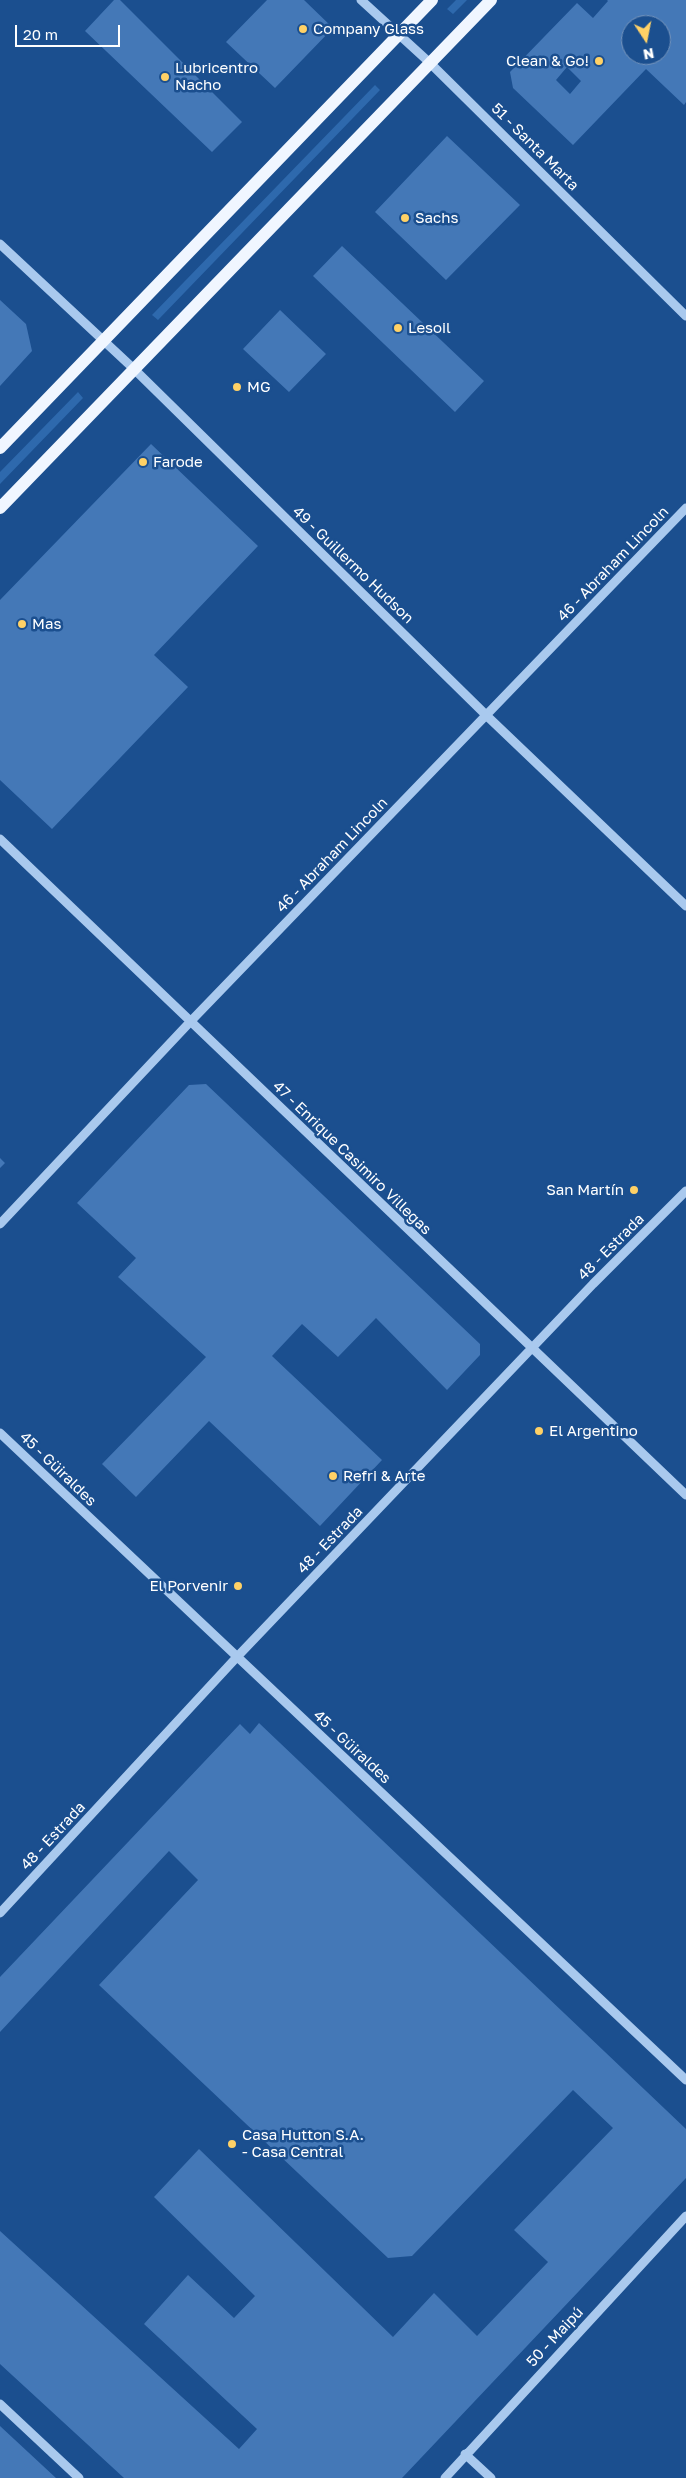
<!DOCTYPE html>
<meta charset="utf-8">
<style>
body{margin:0}
#map{position:relative;width:686px;height:2478px;overflow:hidden;background:#1b4f8f;font-family:"Golos Text",sans-serif}
canvas{display:block}
.north{position:absolute;left:621px;top:15px;width:50px;height:50px;box-sizing:border-box;background:#1b4f8f;border:1px solid #7695bc;border-radius:50%;rotate:169deg;font-size:14px;font-weight:700;line-height:20px;text-align:center;color:#fff}
.north::after{content:'';display:block;margin:auto;width:18px;height:22px;background:#ffd166;clip-path:polygon(50% 0,100% 100%,50% 72%,0 100%)}
.scale{position:absolute;left:15px;top:25px;width:105px;height:22px;box-sizing:border-box;border:2px solid #fff;border-top:0;padding-left:6px;font-size:15px;line-height:18px;white-space:nowrap;color:#fff;-webkit-text-stroke:4px #1b4f8f;paint-order:stroke}
</style>
<div id="map">
<canvas width="686" height="2478"></canvas>
<div class="north">N</div>
<div class="scale">20 m</div>
</div>
<script>
const c = document.querySelector('canvas').getContext('2d');
c.lineJoin = 'round';
function fillPath(path, color) {
  c.fillStyle = color;
  c.fill(path, 'evenodd');
}
function toPath(rows) {
  const path = new Path2D();
  for (const r of rows) {
    path.moveTo(r[0], r[1]);
    for (let i = 2; i < r.length; i += 2) path.lineTo(r[i], r[i + 1]);
  }
  return path;
}
function trace(path, color, width, dash) {
  c.strokeStyle = color;
  c.lineWidth = width;
  c.lineCap = dash ? 'butt' : 'round';
  c.setLineDash(dash || []);
  c.stroke(path);
}
function drawText(font, color, halo, rows, align = 'center') {
  c.font = font + ' "Golos Text",sans-serif';
  c.lineWidth = 5;
  c.setLineDash([]);
  c.textBaseline = 'middle';
  c.strokeStyle = halo;
  c.fillStyle = color;
  for (const [text, x, y, turn = 0] of rows) {
    c.save();
    c.translate(x, y);
    c.rotate((+turn || 0) * Math.PI / 180);
    c.textAlign = isNaN(turn) ? turn : align;
    if (halo) c.strokeText(text, 0, 0);
    c.fillText(text, 0, 0);
    c.restore();
  }
}
const green = toPath([
 [456,0,467,0,453,14,447,9],
 [375,85,380,90,158,320,152,315],
 [78,392,83,398,0,484,0,472]
]);
const building = toPath([
 [114,0,120,0,242,122,212,152,85,31],
 [267,0,304,0,333,28,275,88,226,42],
 [607,0,686,0,686,102,684,105,646,69,573,145,513,88,510,72,577,3,593,18,608,1],
 [631,25,661,25,661,55,631,55],
 [567,67,581,81,570,94,556,80],
 [447,136,520,205,446,280,375,212],
 [342,246,484,381,455,412,313,276],
 [0,300,26,324,32,351,0,386],
 [280,310,326,354,289,392,243,349],
 [151,444,258,546,154,655,188,687,52,829,0,780,0,600],
 [206,1084,480,1344,480,1355,447,1390,376,1318,338,1357,302,1324,272,1356,382,1460,320,1526,209,1421,136,1497,102,1464,206,1357,118,1277,136,1258,77,1203,189,1085],
 [0,1158,5,1163,0,1168],
 [259,1723,686,2129,686,2178,402,2478,124,2478,0,2364,0,2231,239,2449,257,2429,144,2324,188,2275,234,2318,255,2296,154,2197,199,2149,393,2337,434,2293,477,2336,548,2262,514,2230,613,2128,573,2090,412,2256,388,2258,99,1985,198,1880,169,1851,0,2032,0,1977,240,1724,250,1734],
 [0,2426,56,2478,0,2478]
]);
const minor = toPath([
 [361,0,430,63,686,316],
 [0,244,134,369,487,716,686,906],
 [0,839,686,1495],
 [0,1224,190,1022,686,508],
 [0,1433,686,2080],
 [0,1913,236,1658,593,1284,686,1191],
 [0,2404,79,2478],
 [465,2454,491,2478],
 [445,2478,686,2216]
]);
const major = toPath([
 [0,448,432,0],
 [0,508,491,0]
]);
const markers = [
 [303,29,5,"#ffd166"],
 [599,61,5,"#ffd166"],
 [165,77,5,"#ffd166"],
 [405,218,5,"#ffd166"],
 [398,328,5,"#ffd166"],
 [237,387,5,"#ffd166"],
 [143,462,5,"#ffd166"],
 [22,624,5,"#ffd166"],
 [634,1190,5,"#ffd166"],
 [539,1431,5,"#ffd166"],
 [333,1476,5,"#ffd166"],
 [238,1586,5,"#ffd166"],
 [232,2144,5,"#ffd166"]
];
const poiNames = [
 ["Company Glass",313,29],
 ["Clean & Go!",589,61,"right"],
 ["Lubricentro",175,68],
 ["Nacho",175,85],
 ["Sachs",415,218],
 ["Lesoil",408,328],
 ["MG",247,387],
 ["Farode",153,462],
 ["Mas",32,624],
 ["San Martín",624,1190,"right"],
 ["El Argentino",549,1431],
 ["Refri & Arte",343,1476],
 ["El Porvenir",228,1586,"right"],
 ["Casa Hutton S.A.",242,2135],
 ["- Casa Central",242,2152]
];
const streetNames = [
 ["51 - Santa Marta",535,147,45],
 ["46 - Abraham Lincoln",613,564,-46],
 ["49 - Guillermo Hudson",353,565,44],
 ["46 - Abraham Lincoln",332,855,-46],
 ["47 - Enrique Casimiro Villegas",352,1158,44],
 ["48 - Estrada",611,1247,-45],
 ["45 - Güiraldes",58,1469,44],
 ["48 - Estrada",330,1540,-46],
 ["45 - Güiraldes",352,1747,43],
 ["48 - Estrada",53,1836,-47],
 ["50 - Maipú",555,2337,-47]
];
fillPath(green, '#2e69ad');
fillPath(building, '#4478b7');
trace(minor, '#a9c9ee', 9);
trace(major, '#f0f6ff', 12);
for (const [x, y, r, color] of markers) {
  const dot = new Path2D();
  dot.arc(x, y, r, 0, 2 * Math.PI);
  c.fillStyle = color;
  c.fill(dot);
  trace(dot, '#1b4f8f', 2);
}
drawText('15px', '#fff', '#1b4f8f', poiNames, 'left');
drawText('15px', '#fff', '#1b4f8f', streetNames);
</script>
